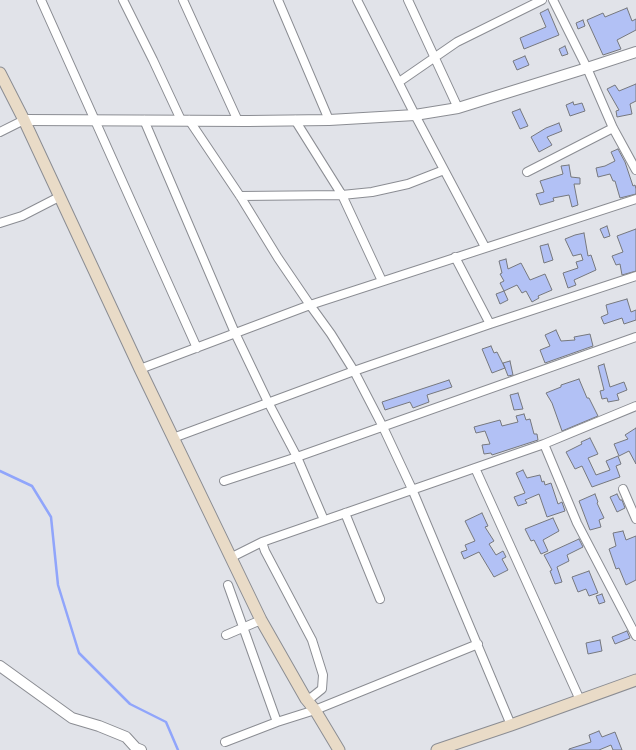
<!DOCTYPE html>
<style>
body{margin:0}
canvas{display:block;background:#e1e3e9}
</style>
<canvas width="636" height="750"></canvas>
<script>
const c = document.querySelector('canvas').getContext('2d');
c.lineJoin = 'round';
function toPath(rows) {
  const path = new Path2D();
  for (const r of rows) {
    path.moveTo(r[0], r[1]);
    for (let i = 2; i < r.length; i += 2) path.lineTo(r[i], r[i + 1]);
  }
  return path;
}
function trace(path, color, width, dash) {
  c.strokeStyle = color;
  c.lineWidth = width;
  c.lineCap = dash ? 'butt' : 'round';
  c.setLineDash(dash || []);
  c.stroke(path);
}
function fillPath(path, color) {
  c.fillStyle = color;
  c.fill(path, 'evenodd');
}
const stream = toPath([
 [0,471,32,486,51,517,58,585,79,653,130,704,166,722,178,750]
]);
const building = toPath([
 [627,8,632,21,636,19,636,30,617,40,621,49,603,55,587,20,603,13,605,17,627,8],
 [548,9,559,35,524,49,520,38,546,27,540,13,548,9],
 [583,20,585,26,578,29,576,23,583,20],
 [565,46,568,54,562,56,559,49,565,46],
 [525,56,529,65,517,70,513,61,525,56],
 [636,84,636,101,630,104,632,114,617,117,616,111,619,110,607,89,615,85,619,91,636,84],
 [573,102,574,105,582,103,585,111,570,116,566,105,573,102],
 [520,109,528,126,520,129,512,112,520,109],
 [559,123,562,131,547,137,552,145,539,152,531,137,546,128,559,123],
 [618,149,625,162,633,186,635,185,636,189,636,194,620,198,615,181,613,181,610,174,598,177,596,168,605,166,615,161,611,152,618,149],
 [569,165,571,177,580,178,580,184,574,184,578,205,572,207,569,195,553,198,554,201,540,205,536,194,544,192,540,181,563,174,561,166,569,165],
 [607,226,610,236,604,238,600,229,607,226],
 [636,229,636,271,622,275,620,264,616,265,612,256,623,252,617,236,636,229],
 [584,233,588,256,591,255,596,270,574,280,576,285,568,288,563,273,578,268,576,262,583,260,581,254,573,256,565,239,575,235,584,233],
 [548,244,553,260,544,263,540,246,548,244],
 [506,259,508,269,521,263,530,280,545,274,552,290,538,296,539,298,532,302,526,291,522,293,517,285,504,291,500,283,504,281,500,274,502,273,499,261,506,259],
 [504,291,508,300,500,304,496,294,504,291],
 [627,299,631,312,636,310,636,320,624,324,622,318,604,324,601,317,608,314,606,305,627,299],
 [556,330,561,341,575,340,574,337,590,334,593,346,545,363,540,350,550,346,545,335,556,330],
 [491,346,494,353,497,352,505,368,492,373,482,349,491,346],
 [510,361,513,375,508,376,503,363,510,361],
 [604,364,610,387,624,382,627,390,617,394,619,400,608,402,607,398,602,399,600,391,604,390,598,366,604,364],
 [579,379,587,398,589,398,598,416,562,431,552,403,546,393,561,387,561,385,579,379],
 [449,380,452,387,427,395,429,402,413,408,410,402,385,410,382,402,449,380],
 [518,393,523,409,514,410,510,395,518,393],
 [524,414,526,420,530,419,534,434,537,434,538,440,492,455,491,453,484,454,482,445,490,444,485,431,476,433,474,427,500,420,502,426,518,422,516,416,524,414],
 [636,428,636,464,629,451,619,456,614,444,628,439,625,435,636,428],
 [590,438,598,454,588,458,596,475,610,470,606,461,618,456,621,464,616,466,620,477,592,487,582,466,575,469,566,452,582,444,581,442,590,438],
 [523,470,527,478,540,475,542,482,544,481,545,485,551,483,558,504,562,502,565,511,547,517,539,494,525,500,527,503,518,506,514,497,525,493,516,473,523,470],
 [595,494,598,502,597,503,604,518,599,520,601,527,590,530,579,501,595,494],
 [617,494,620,500,622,500,625,508,617,512,610,497,617,494],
 [482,513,488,526,485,527,494,541,489,544,496,555,503,551,506,557,502,559,508,570,494,577,479,552,464,559,461,552,467,550,465,545,475,541,465,521,482,513],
 [553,518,559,531,543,540,548,551,541,554,534,540,531,541,525,529,553,518],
 [623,531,626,540,636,536,636,580,626,585,619,568,616,569,609,549,616,546,613,533,623,531],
 [579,539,583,547,567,555,569,561,557,567,562,582,555,584,550,571,552,570,544,555,579,539],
 [589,571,598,593,589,596,586,589,578,592,572,577,589,571],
 [602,594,605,602,599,604,596,596,602,594],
 [627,631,630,638,615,644,612,637,627,631],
 [600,640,602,651,588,654,586,643,600,640],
 [599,731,602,737,615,732,622,750,613,750,611,745,599,750,569,750,569,749,591,742,589,735,599,731]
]);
const minor = toPath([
 [41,0,197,348],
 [123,0,153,60,181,120],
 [183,0,238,121],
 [278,0,329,120],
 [357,0,415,115,485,247],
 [408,0,458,108],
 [553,0,587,68,613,128,636,170],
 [399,82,457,42,542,0],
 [144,120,235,333,268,402,297,457,324,520],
 [189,120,240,196,278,258,310,305,331,334,354,371,383,427,412,489,511,725],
 [295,120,342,195,382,281],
 [0,132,24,120],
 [527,172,613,128],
 [240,196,342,195,372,192,408,184,444,170],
 [0,223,22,216,59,197],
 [455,257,490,324],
 [140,369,310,305,636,199],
 [173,438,354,371,490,324,636,276],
 [544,444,577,523,636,636],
 [475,468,580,700],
 [224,481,297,457,636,337],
 [623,489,636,519],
 [345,513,380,599],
 [232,557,262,542],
 [228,585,277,722],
 [226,635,261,620],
 [306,699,312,697,322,689,323,675,312,640,265,551,262,542,544,444,636,406],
 [225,742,277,722,315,710,478,644]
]);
const tertiary = toPath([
 [24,120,248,121,329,120,415,115,458,108,587,68,636,52],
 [0,666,72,718,99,726,126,737,136,748,141,750]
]);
const secondary = toPath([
 [0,73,24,120,140,369,261,620,306,699,315,710,339,750],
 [437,750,511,725,636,680]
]);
trace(stream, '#90a5fb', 2.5);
fillPath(building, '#b2c1f5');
trace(building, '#76787d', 1);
trace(minor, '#8b8d93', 10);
trace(tertiary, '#8b8d93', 12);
trace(secondary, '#8b8d93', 13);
trace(minor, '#fff', 8);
trace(tertiary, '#fff', 10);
trace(secondary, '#e9dbc7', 11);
</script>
